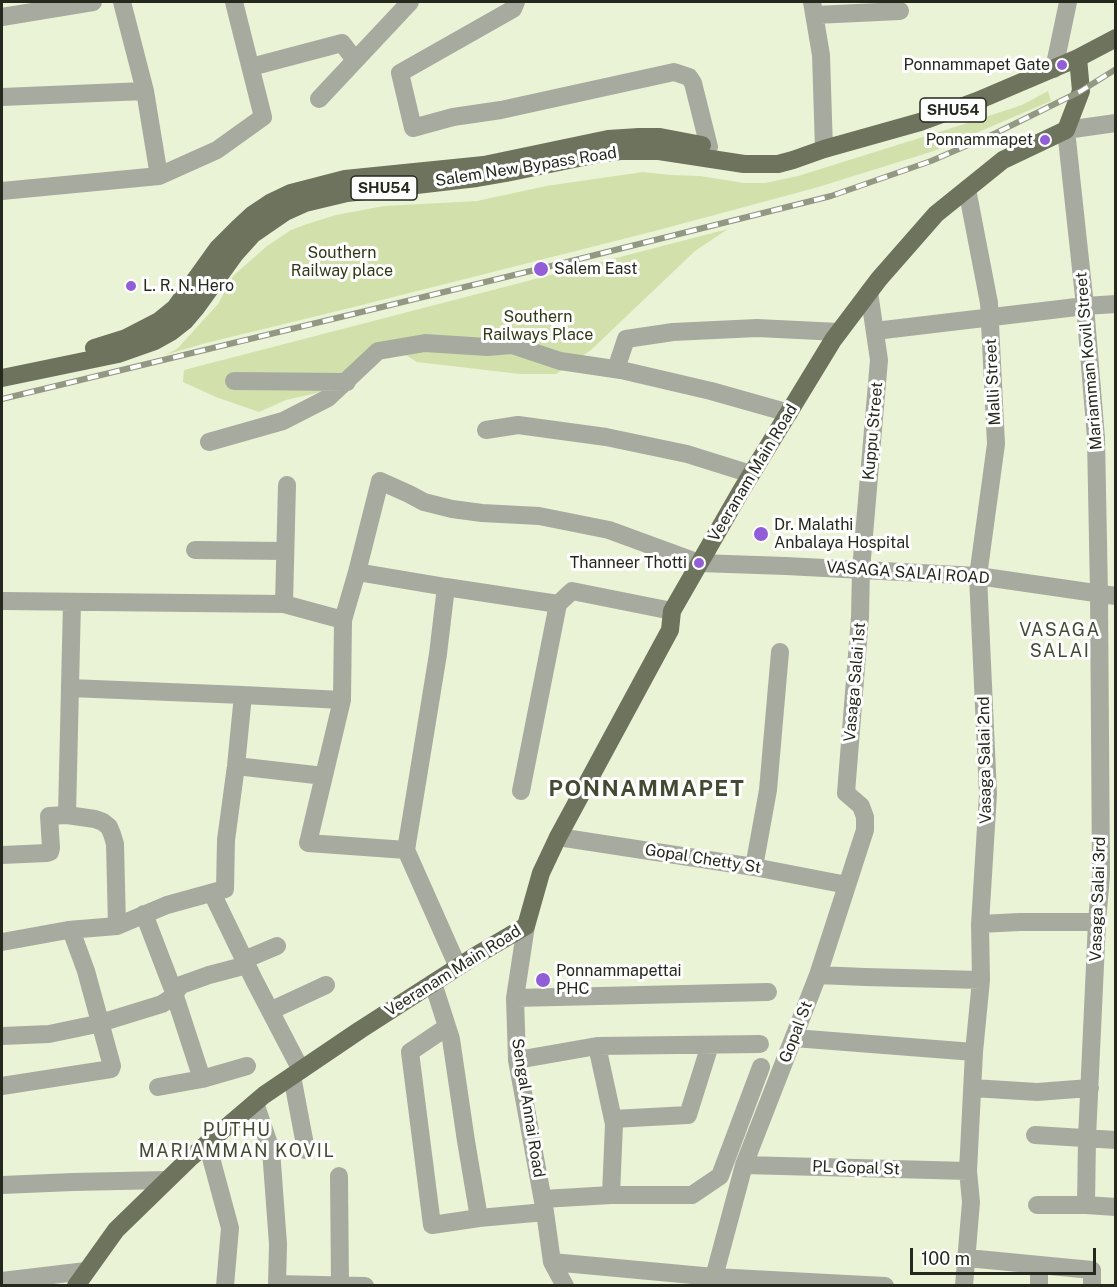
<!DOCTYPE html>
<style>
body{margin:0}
#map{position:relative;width:1117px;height:1287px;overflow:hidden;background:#ebf3d6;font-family:"Public Sans",sans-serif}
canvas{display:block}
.frame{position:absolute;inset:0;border:3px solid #25281d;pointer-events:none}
.scale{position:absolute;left:910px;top:1248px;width:186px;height:27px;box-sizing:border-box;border:3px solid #25281d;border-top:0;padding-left:8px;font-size:18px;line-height:21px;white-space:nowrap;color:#25281d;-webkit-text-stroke:4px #fff;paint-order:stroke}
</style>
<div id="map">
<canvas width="1117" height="1287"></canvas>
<div class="frame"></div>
<div class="scale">100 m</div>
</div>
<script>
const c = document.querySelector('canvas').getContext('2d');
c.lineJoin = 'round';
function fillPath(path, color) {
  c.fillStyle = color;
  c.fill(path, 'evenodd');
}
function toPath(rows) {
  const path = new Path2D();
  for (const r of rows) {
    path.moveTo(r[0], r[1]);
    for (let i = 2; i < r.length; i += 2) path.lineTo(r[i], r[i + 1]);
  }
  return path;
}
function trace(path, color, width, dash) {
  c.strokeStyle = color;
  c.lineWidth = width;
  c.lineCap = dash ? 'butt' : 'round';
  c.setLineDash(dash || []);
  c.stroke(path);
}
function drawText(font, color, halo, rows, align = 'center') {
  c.font = font + ' "Public Sans",sans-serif';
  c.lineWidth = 6;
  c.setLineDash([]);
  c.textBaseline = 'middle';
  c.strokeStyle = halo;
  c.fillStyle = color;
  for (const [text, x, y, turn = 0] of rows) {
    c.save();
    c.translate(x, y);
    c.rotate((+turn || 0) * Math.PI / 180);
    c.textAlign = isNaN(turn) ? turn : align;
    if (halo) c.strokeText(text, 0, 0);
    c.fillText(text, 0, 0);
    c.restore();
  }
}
const green = toPath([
 [1048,91,1051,101,934,151,815,188,651,232,354,307,206,343,165,355,177,349,218,304,233,276,267,246,291,230,307,224,336,215,384,206,477,201,546,186,643,172,671,175,700,176,744,183,765,183,798,176,958,126,1022,105],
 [728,229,695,251,591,350,556,374,520,374,417,362,390,345,326,391,286,400,259,412,216,397,183,382,184,370]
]);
const minor = toPath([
 [516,2,513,9,400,73,413,128,453,117,501,110,674,72,689,77,693,83,709,147],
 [812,2,821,55,824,149],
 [815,15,900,11],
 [2,17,93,2],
 [251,67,342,43,355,60],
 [1054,69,1068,2],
 [2,97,145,91],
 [319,99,410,2],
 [159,176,217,150,263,117,234,2],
 [2,191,159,176,145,91,122,2],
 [875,331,1085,306,1116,304],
 [616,369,626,339,673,332,757,328,839,332],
 [234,381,347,382],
 [486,430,518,425,606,437,687,454,751,474],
 [209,442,283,421,328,398,378,351,425,343,487,347,512,345,560,361,621,370,711,391,789,413],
 [195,550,285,551],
 [357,572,380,481,409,494,424,502,452,509,482,513,539,516,609,530,699,563,786,566,978,576,1116,596],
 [2,601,284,604,343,620,357,572,446,587],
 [72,602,67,815,95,819,103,822,109,827,112,834,115,844,117,926],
 [284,604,287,485],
 [343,620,342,700,308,843,406,850,458,967],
 [243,695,342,700],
 [236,766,324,776],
 [521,791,558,604,572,591,672,611],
 [558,837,754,867,847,885],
 [406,850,438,654,446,587,558,604],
 [2,855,47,853,50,852,51,848,49,816,67,815],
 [754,867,768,790,780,652],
 [212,893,254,980,301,1070],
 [144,914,172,987,202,1079],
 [980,924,1020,922,1097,922],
 [526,926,515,998,517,1060,545,1212,552,1262,565,1286],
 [2,942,68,930,117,926,167,905,225,889,226,840,236,766,243,695,70,688],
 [244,960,277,946],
 [818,975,865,977,981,980],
 [433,983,451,1039,466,1141,479,1218],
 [515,998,768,992],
 [270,1011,326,985],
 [447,1027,410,1052,432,1225,479,1218,545,1212],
 [2,1036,49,1034,97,1024,162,1004,171,998,181,985,209,975,247,965],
 [794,1038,974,1052],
 [597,1046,614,1124,611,1195],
 [517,1060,597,1046,760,1044],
 [292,1076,306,1150],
 [2,1086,111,1069,112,1066,86,971,71,930],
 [158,1087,202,1079,247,1066],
 [973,1088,1037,1092,1090,1088],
 [255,1103,271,1150,278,1244,277,1286],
 [613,1119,688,1115,710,1045],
 [1035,1135,1116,1140],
 [207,1143,230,1228,225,1286],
 [744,1165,968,1171],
 [339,1176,340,1285],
 [2,1185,73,1182,167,1180],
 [543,1199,611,1195,692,1195,720,1176,761,1067],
 [1037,1205,1086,1205,1116,1207],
 [1086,1205,1087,1138,1097,922,1101,875,1099,593,1096,438,1085,306,1066,130,1116,123],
 [967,1258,1092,1270,1092,1286],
 [552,1262,714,1277,885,1286],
 [714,1277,744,1165,818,975,865,830,865,817,861,806,846,793,860,617,861,570,879,360,869,292],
 [2,1281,86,1271],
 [277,1284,365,1286],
 [964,1286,971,1202,968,1171,974,1052,981,980,980,924,988,794,978,576,996,444,989,303,967,189],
 [1039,1286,1039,1265]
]);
const major = toPath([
 [94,348,126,338,159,321,175,308,218,248,238,228,252,215,270,203,291,193,345,179,484,165,608,139,639,137,660,137,702,145],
 [2,378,118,354,155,341,171,332,185,321,196,308,235,254,253,234,285,212,305,203,347,193,477,178,506,173,598,154,620,151,659,151,744,164,778,164,793,160,824,149,920,122,977,101,1078,58,1116,38],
 [76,1286,116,1230,189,1159,264,1095,360,1030,475,956,526,926,541,873,558,837,670,630,672,611,741,491,833,340,879,279,936,214,1003,160,1066,130,1081,91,1078,58]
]);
const rail = toPath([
 [2,399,539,269,831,196,931,161,996,133,1081,91,1116,69]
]);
const markers = [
 [1062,65,6,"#915ed7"],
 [1045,140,6,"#915ed7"],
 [541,269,8,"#915ed7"],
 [131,286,6,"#915ed7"],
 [761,534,8,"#915ed7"],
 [699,563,6,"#915ed7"],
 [543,980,8,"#915ed7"]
];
const shields = [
 [953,110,66],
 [384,188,66]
];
const shieldNames = [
 ["SHU54",953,110],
 ["SHU54",384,188]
];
const poiNames = [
 ["Ponnammapet Gate",1050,65,"right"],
 ["Ponnammapet",1033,140,"right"],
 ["Salem East",554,269],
 ["L. R. N. Hero",143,286],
 ["Dr. Malathi",774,525],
 ["Anbalaya Hospital",774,543],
 ["Thanneer Thotti",687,563,"right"],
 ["Ponnammapettai",556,971],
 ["PHC",556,989]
];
const streetNames = [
 ["Salem New Bypass Road",526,167,-9],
 ["Mariamman Kovil Street",1089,361,-95],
 ["Malli Street",993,382,-93],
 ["Kuppu Street",873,431,-85],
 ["Veeranam Main Road",753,473,-59],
 ["VASAGA SALAI ROAD",908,573,4],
 ["Vasaga Salai 1st",855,682,-85],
 ["Vasaga Salai 2nd",985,760,-91],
 ["Gopal Chetty St",703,859,9],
 ["Vasaga Salai 3rd",1098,899,-88],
 ["Veeranam Main Road",453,971,-32],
 ["Gopal St",796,1032,-69],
 ["Sengal Annai Road",528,1108,81],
 ["PL Gopal St",856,1168,2]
];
const parkNames = [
 ["Southern",342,253],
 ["Railway place",342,271],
 ["Southern",538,317],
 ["Railways Place",538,335]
];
const neighbourhoodNames = [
 ["VASAGA",1060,630],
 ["SALAI",1060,651],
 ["PUTHU",237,1130],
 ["MARIAMMAN KOVIL",237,1151]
];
const districtNames = [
 ["PONNAMMAPET",647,789]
];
fillPath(green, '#d2e1ab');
trace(minor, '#a7ab9f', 18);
trace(major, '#6d735d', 18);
trace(rail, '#929883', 6);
trace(rail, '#fff', 4, [11]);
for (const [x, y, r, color] of markers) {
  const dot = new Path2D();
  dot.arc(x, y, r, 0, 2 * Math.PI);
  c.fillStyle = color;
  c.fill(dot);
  trace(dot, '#fff', 2);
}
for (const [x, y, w] of shields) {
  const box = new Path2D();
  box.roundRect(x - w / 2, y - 12, w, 24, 4.5);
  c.fillStyle = '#fff';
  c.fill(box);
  trace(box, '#25281d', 1.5);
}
drawText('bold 15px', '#25281d', null, shieldNames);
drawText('16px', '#25281d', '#fff', poiNames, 'left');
drawText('16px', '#25281d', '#fff', streetNames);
drawText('16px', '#303816', '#fff', parkNames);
c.letterSpacing = '1.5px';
drawText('18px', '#444a32', '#fff', neighbourhoodNames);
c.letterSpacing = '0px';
c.letterSpacing = '1.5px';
drawText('bold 22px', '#444a32', '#fff', districtNames);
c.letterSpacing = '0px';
</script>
